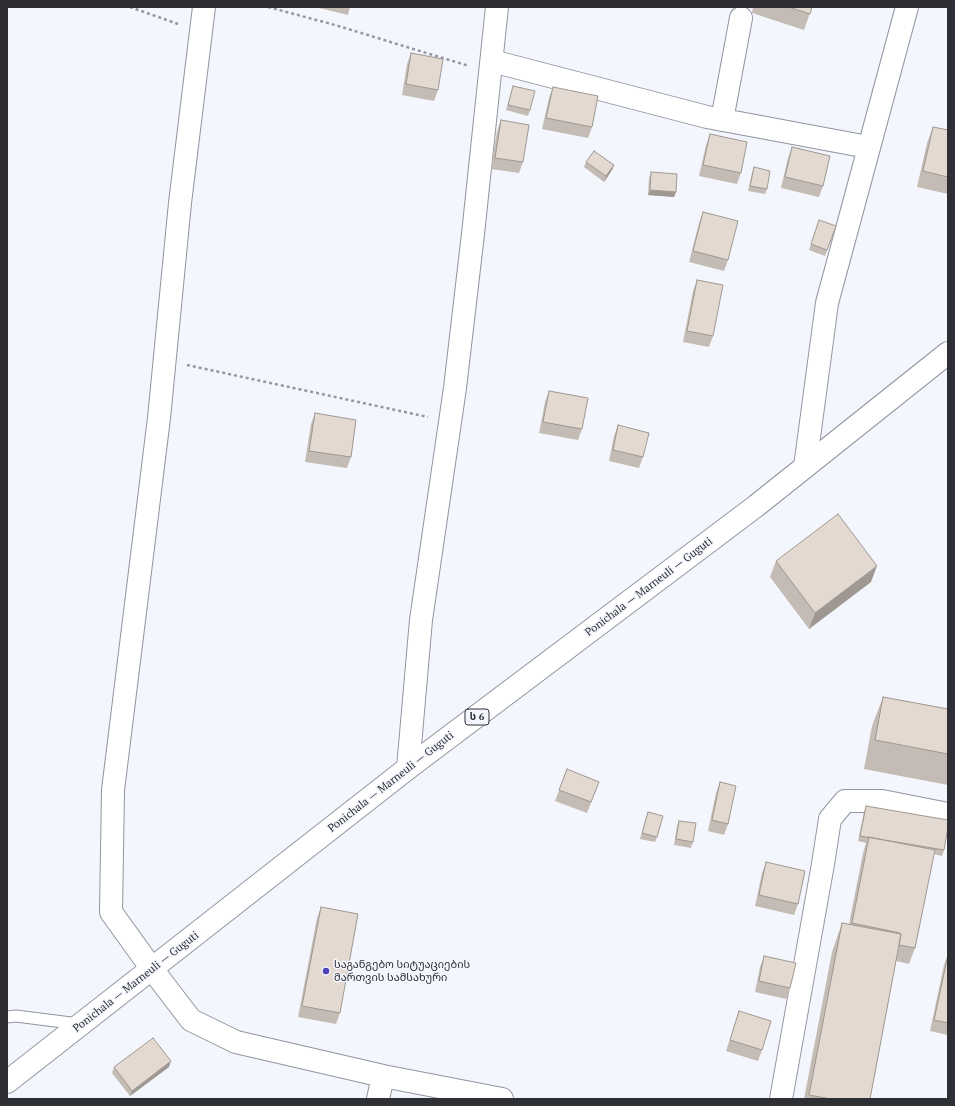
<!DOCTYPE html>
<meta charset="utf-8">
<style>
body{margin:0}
#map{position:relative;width:955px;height:1106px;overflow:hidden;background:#f3f6fd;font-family:"PT Serif",serif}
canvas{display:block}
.frame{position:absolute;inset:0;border:8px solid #2e2f34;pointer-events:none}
</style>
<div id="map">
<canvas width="955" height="1106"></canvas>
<div class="frame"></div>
</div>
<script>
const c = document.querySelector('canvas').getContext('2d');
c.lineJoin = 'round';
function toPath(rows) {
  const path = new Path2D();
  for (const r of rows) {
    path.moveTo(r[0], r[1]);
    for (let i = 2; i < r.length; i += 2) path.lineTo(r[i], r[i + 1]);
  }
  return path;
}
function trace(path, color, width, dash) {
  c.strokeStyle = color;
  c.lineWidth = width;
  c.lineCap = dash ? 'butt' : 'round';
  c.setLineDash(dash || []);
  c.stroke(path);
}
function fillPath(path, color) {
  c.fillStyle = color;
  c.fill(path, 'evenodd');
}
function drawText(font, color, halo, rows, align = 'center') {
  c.font = font + ' "PT Serif","Noto Sans Georgian",serif';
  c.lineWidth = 3;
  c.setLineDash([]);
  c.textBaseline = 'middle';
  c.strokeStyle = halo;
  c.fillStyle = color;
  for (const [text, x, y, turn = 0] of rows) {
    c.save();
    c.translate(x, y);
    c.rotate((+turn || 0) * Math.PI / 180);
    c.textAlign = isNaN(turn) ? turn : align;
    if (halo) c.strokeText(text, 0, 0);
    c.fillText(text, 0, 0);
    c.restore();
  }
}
const path = toPath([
 [130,7,178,24],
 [268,7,335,25,469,66],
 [187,365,428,417]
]);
const service = toPath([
 [7,1017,16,1016,79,1024]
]);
const minor = toPath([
 [204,7,180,203,159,418,113,790,111,912,152,969,191,1020,236,1042,383,1076,502,1099],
 [492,61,707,117,868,147],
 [722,120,741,18],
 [805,467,827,303,907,7],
 [408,768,421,620,455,388,473,234,497,7],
 [378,1099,383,1076],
 [781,1099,823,864,830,819,845,801,882,801,948,814]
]);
const trunk = toPath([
 [7,1082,408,768,756,506,948,353]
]);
const wall = toPath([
 [315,7,350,7,348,15],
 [753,7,812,7,804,30,752,13],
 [411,53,438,90,434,101,402,95,407,64],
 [513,86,530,110,528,116,506,110],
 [553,87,592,127,588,138,542,129,549,98],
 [501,120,523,162,519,173,491,169,497,131],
 [933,127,948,130,948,194,917,187,927,143],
 [710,134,741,173,737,184,699,176,706,145],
 [792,147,823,186,819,197,781,188,788,158],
 [586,162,614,165,612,170,604,182,584,167],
 [754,167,767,189,765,194,748,191,752,173],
 [651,172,676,192,674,197,648,195,649,178],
 [703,212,728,260,724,271,689,262,699,223],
 [819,220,836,226,825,256,809,250],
 [697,280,713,336,709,347,683,342,693,291],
 [549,391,582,429,578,440,539,433,545,402],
 [315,413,351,457,347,468,305,462,311,424],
 [618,425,643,457,639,468,609,461,614,436],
 [776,561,871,582,809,629,770,577],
 [883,697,948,709,948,785,864,769,872,726],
 [567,769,599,782,587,813,555,801],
 [720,782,728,824,724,835,708,831,716,793],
 [866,806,944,850,942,856,934,854,915,948,909,964,896,961,870,1099,804,1099,832,952,842,923,849,924,863,853,866,843,858,841,864,812],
 [648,812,657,837,655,842,640,839,646,818],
 [679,821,693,842,691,848,674,845,677,826],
 [766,862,798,904,794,915,755,906,762,873],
 [321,907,340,1013,336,1024,298,1017,317,918],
 [948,954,948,1035,930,1031,944,965],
 [764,956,790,988,786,999,755,992,760,967],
 [739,1011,762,1050,758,1061,726,1051],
 [114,1067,169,1067,130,1096,112,1073]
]);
const shadedWall = toPath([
 [614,165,612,170,604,182,606,176],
 [650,190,676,192,674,197,648,195],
 [877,566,871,582,809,629,815,613],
 [171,1061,169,1067,130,1096,132,1091]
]);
const building = toPath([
 [789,7,812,7,810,14,789,7],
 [411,53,443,59,438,90,406,84,411,53],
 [513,86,535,91,530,110,508,105,513,86],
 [553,87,598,96,592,127,546,118,553,87],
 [501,120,529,125,523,162,495,158,501,120],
 [933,127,948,130,948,177,923,171,933,127],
 [710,134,747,142,741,173,703,165,710,134],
 [792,147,830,156,823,186,785,177,792,147],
 [594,151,614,165,606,176,586,162,594,151],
 [754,167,770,171,767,189,750,186,754,167],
 [651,172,677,174,676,192,650,190,651,172],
 [703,212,738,221,728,260,693,251,703,212],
 [819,220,836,226,827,250,811,244,819,220],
 [697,280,723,285,713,336,687,331,697,280],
 [549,391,588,398,582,429,543,422,549,391],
 [315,413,356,420,351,457,309,451,315,413],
 [618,425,649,433,643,457,613,450,618,425],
 [838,514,877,566,815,613,776,561,838,514],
 [883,697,948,709,948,754,875,740,883,697],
 [567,769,599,782,591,802,559,790,567,769],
 [720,782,736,786,728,824,712,820,720,782],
 [866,806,948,820,948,827,944,850,860,836,866,806],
 [648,812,663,816,657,837,642,833,648,812],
 [679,821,696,823,693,842,676,839,679,821],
 [869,837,935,850,915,948,899,945,901,934,900,934,900,933,852,923,869,837],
 [766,862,805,871,798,904,759,895,766,862],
 [321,907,358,914,340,1013,302,1006,321,907],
 [842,923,901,934,870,1099,831,1099,809,1095,842,923],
 [948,955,948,1023,934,1020,948,955],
 [764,956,796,963,790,988,759,981,764,956],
 [739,1011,771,1021,762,1050,730,1040,739,1011],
 [153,1038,171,1061,132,1091,114,1067,153,1038]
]);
const markers = [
 [326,971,4,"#4b42b8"]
];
const shields = [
 [477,717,24]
];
const shieldNames = [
 ["ს 6",477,717]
];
const streetNames = [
 ["Ponichala — Marneuli — Guguti",649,587,-37],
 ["Ponichala — Marneuli — Guguti",391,782,-38],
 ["Ponichala — Marneuli — Guguti",136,982,-38]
];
const poiNames = [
 ["საგანგებო სიტუაციების",334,965],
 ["მართვის სამსახური",334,978]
];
trace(service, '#91959f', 13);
trace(minor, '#91959f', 24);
trace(trunk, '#91959f', 24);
trace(path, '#96989f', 2.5, [3, 3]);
trace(service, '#fff', 11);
trace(minor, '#fff', 22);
trace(trunk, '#fff', 22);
fillPath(wall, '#c3bbb4');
fillPath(shadedWall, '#9f9892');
fillPath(building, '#e3d9d1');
trace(building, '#9f9892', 1);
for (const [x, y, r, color] of markers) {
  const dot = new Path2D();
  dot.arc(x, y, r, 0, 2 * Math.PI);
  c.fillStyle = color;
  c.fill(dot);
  trace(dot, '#f3f6fd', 1.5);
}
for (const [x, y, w] of shields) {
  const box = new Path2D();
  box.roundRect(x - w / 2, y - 8, w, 16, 3);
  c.fillStyle = '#f3f6fd';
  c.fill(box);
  trace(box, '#2e2f34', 1);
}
drawText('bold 10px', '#2e2f34', null, shieldNames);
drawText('11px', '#2e2f34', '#f3f6fd', streetNames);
drawText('11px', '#2e2f34', '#f3f6fd', poiNames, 'left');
</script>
